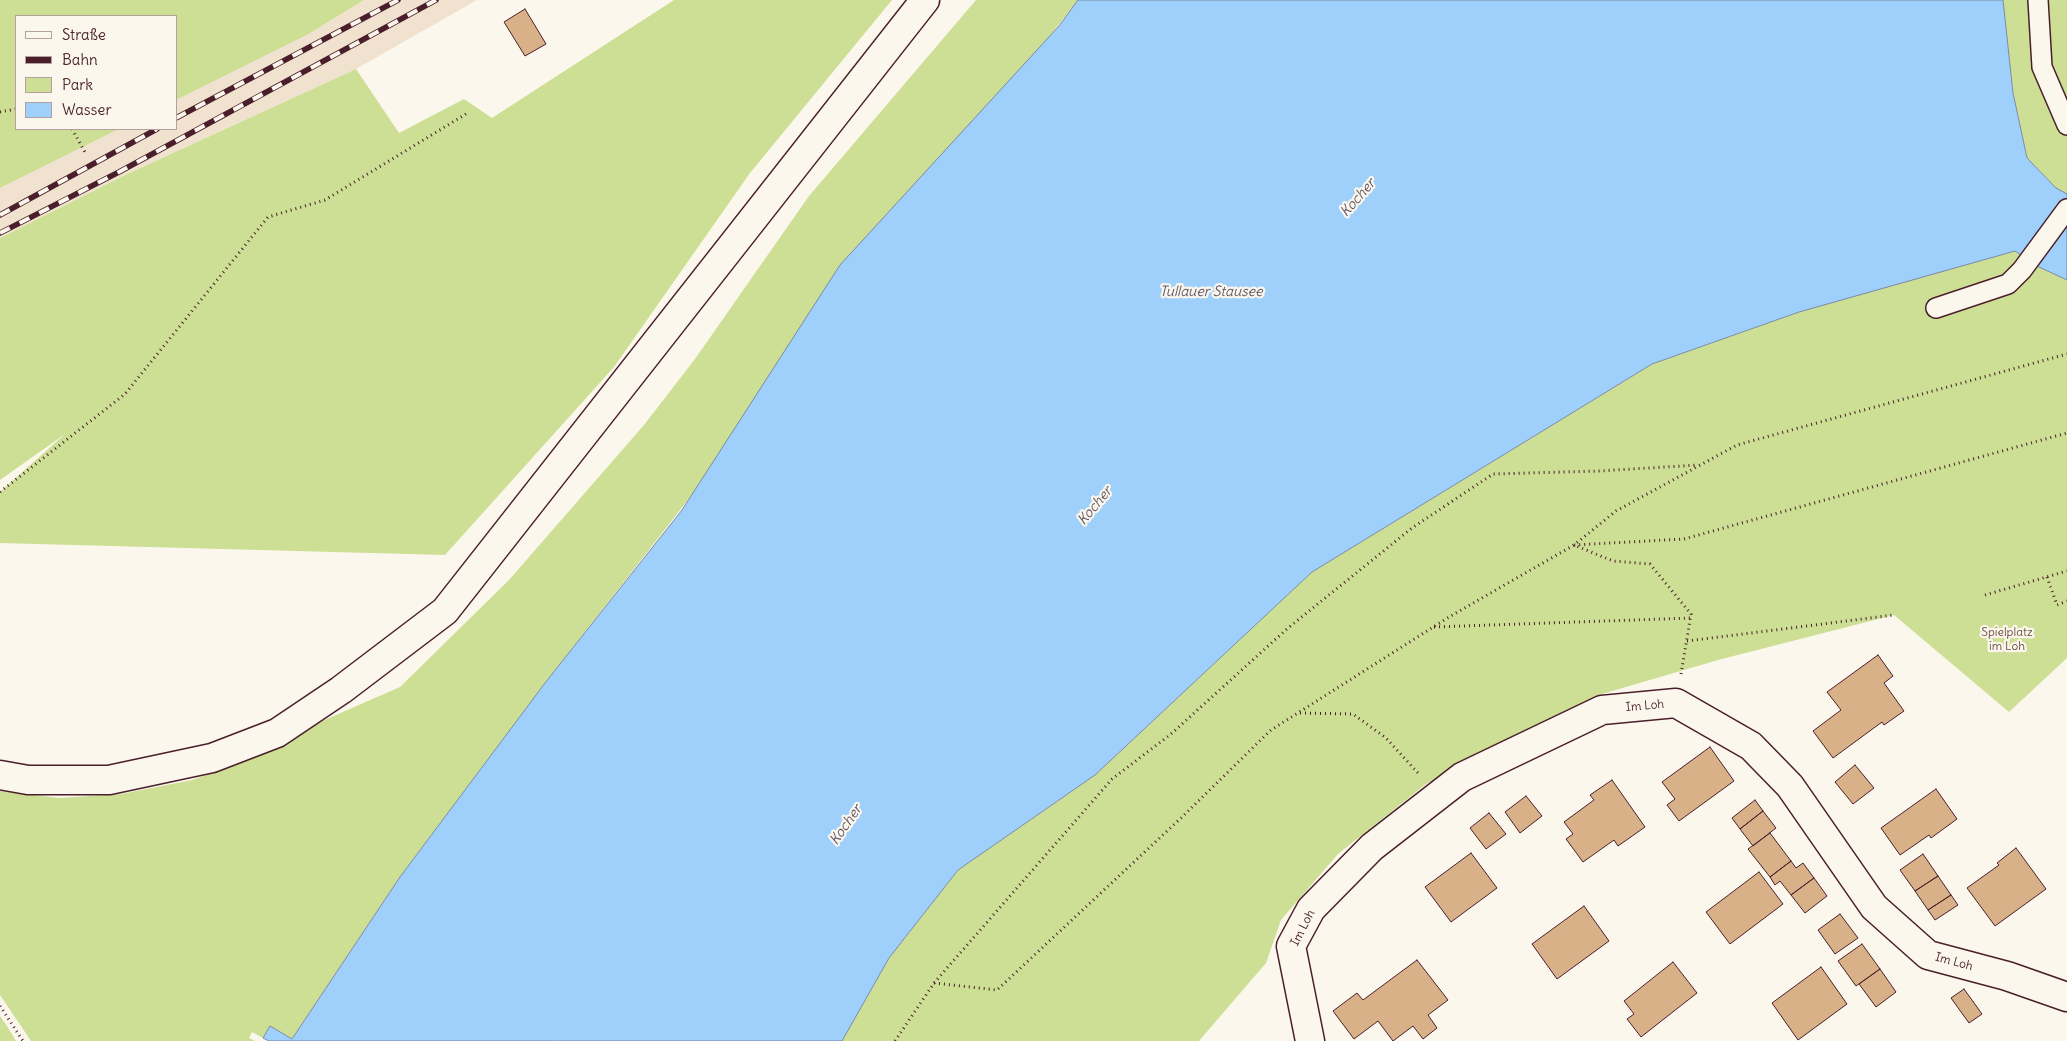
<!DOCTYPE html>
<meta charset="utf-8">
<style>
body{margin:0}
#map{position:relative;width:2067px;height:1041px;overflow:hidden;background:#fbf7ec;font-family:Delius,sans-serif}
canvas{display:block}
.legend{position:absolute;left:15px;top:15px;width:162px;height:115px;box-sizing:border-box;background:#fbf7ec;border:1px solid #b4a19f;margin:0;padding:6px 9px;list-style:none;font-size:15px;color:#4a1f2b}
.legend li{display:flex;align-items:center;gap:10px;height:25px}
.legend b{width:25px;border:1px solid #b4a19f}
</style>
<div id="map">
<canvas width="2067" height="1041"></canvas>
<ul class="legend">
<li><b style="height:6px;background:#fbf7ec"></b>Straße</li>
<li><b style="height:6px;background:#4a1f2b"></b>Bahn</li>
<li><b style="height:14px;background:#cddf94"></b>Park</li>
<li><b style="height:14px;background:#9ed0fb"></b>Wasser</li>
</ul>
</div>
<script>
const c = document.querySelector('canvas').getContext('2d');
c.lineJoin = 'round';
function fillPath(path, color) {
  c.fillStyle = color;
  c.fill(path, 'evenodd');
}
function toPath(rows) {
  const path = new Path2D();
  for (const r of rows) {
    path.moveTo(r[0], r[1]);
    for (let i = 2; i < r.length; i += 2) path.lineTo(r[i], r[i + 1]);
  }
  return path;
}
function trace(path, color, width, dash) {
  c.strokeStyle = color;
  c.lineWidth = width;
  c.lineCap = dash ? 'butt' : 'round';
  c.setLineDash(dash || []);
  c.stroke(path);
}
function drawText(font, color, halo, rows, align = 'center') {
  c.font = font + ' Delius,sans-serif';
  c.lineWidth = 4.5;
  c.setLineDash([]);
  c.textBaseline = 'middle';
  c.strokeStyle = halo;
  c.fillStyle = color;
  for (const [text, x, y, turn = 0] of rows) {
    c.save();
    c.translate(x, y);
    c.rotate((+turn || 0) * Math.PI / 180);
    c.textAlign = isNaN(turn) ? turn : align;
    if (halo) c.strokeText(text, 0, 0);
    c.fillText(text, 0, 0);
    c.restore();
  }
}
const built = toPath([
 [364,0,477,0,356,69,123,176,0,238,0,188,119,129,176,129,176,100,307,35]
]);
const green = toPath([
 [0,0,364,0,307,35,176,100,176,16,16,16,16,129,119,129,0,188],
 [674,0,892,0,750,173,614,367,445,555,0,543,0,492,65,434,0,480,0,238,123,176,356,69,399,133,464,99,492,118],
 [976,0,1078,0,545,683,400,877,292,1039,270,1026,263,1038,252,1032,249,1038,255,1041,31,1041,0,995,0,791,59,798,121,794,192,780,253,758,297,732,400,687,509,580,644,425,695,359,809,196],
 [2003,0,2067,0,2067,230,2040,267,2067,280,2067,658,2009,712,1894,615,1718,660,1602,694,1426,784,1338,854,1281,920,1266,963,1199,1041,842,1041,889,958,958,870,1095,775,1312,572,1652,364,1799,312,2056,188,2027,158,2013,93],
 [0,1016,7,1026,16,1041,0,1041]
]);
const water = toPath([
 [1078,0,2003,0,2013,93,2027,158,2056,188,2067,194,2067,280,2039,267,2015,251,1799,312,1652,364,1312,572,1095,775,958,870,889,958,842,1041,269,1041,263,1038,270,1026,292,1039,400,877,545,683,682,510,840,265,1059,26,1078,0]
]);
const building = toPath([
 [525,9,546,44,525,56,504,22,525,9],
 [1878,655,1893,676,1884,683,1904,711,1884,725,1882,722,1833,758,1813,731,1841,710,1827,692,1878,655],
 [1710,747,1734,781,1679,821,1667,805,1675,799,1662,782,1710,747],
 [1855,765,1874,788,1853,804,1835,782,1855,765],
 [1612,780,1645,827,1618,846,1614,840,1583,862,1566,839,1573,834,1564,822,1594,800,1590,795,1612,780],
 [1936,789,1957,819,1931,838,1929,835,1900,855,1881,828,1936,789],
 [1526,796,1542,816,1520,833,1505,812,1526,796],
 [1755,800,1763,811,1740,829,1732,818,1755,800],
 [1763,811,1776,828,1753,846,1740,829,1763,811],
 [1489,813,1506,834,1486,849,1470,828,1489,813],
 [1770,833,1791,861,1770,877,1748,849,1770,833],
 [2016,848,2046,889,1995,926,1967,888,1999,865,1997,863,2016,848],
 [1471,853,1497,888,1451,922,1425,887,1471,853],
 [1923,854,1938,876,1915,891,1900,870,1923,854],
 [1791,861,1796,868,1803,863,1814,878,1791,895,1780,881,1775,885,1770,877,1791,861],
 [1759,872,1783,904,1730,944,1706,912,1759,872],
 [1938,876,1951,895,1928,910,1915,891,1938,876],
 [1814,878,1827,896,1805,913,1791,895,1814,878],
 [1951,895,1958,905,1935,920,1928,910,1951,895],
 [1584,906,1609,941,1557,979,1532,944,1584,906],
 [1840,914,1858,938,1835,954,1818,930,1840,914],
 [1862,944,1880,969,1856,986,1838,961,1862,944],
 [1417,960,1448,1000,1428,1015,1437,1028,1423,1039,1413,1026,1393,1041,1378,1021,1354,1039,1333,1011,1357,993,1363,1000,1417,960],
 [1673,962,1697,993,1641,1037,1627,1019,1634,1014,1624,1001,1673,962],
 [1821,967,1847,1004,1798,1040,1772,1003,1821,967],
 [1880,969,1896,992,1876,1007,1859,984,1880,969],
 [1964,989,1982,1014,1969,1023,1951,998,1964,989]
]);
const path = toPath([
 [0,112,16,109],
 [72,129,86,154],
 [0,492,125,394,268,217,325,200,466,114],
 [2047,577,2057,605,2067,601],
 [1985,595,2067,571],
 [1434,627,1691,618],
 [1687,641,1894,615],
 [1681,674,1691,614,1650,564,1613,561,1574,545,1684,539,2067,433],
 [1300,713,1353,714,1386,738,1418,773],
 [934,983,997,990,1181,818,1271,730,1449,617,1574,545,1616,511,1737,445,2067,354],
 [0,1006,23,1041],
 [895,1041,934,983,1112,779,1171,734,1288,628,1412,528,1493,474,1599,471,1698,465]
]);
const lane = toPath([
 [2038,0,2042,67,2067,125],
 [1936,308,2008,284,2022,270,2067,209]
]);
const street = toPath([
 [1310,1041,1291,946,1311,909,1372,847,1462,777,1602,710,1676,703,1751,746,1790,786,1874,907,1928,955,2007,976,2067,997]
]);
const secondary = toPath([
 [0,775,28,780,109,780,212,758,277,733,341,690,445,611,925,0]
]);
const rail = toPath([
 [176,118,398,0],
 [0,215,157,129],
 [0,233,119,172,436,0]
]);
const parkNames = [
 ["Spielplatz",2007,633],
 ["im Loh",2007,647]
];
const streetNames = [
 ["Im Loh",1645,706,-5],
 ["Im Loh",1303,928,-63],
 ["Im Loh",1954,962,15]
];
const waterNames = [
 ["Kocher",1358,198,-49],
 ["Tullauer Stausee",1211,292],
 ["Kocher",1095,506,-50],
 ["Kocher",846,825,-55]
];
fillPath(built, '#f0e2ce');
fillPath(green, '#cddf94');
fillPath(water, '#9ed0fb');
trace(water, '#7c89a8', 1);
fillPath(building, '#d8b189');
trace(building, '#4a1f2b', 1);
trace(lane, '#4a1f2b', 22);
trace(street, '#4a1f2b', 31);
trace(secondary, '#4a1f2b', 31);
trace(path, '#4a1f2b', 3, [1, 4]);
trace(lane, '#fbf7ec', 19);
trace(street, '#fbf7ec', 28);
trace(secondary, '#fbf7ec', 28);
trace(rail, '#4a1f2b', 5.5);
trace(rail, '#fbf7ec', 4, [11]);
drawText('12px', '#6b4f45', '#fbf7ec', parkNames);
drawText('12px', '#4a1f2b', '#fbf7ec', streetNames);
drawText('italic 14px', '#635469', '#fbf7ec', waterNames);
</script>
